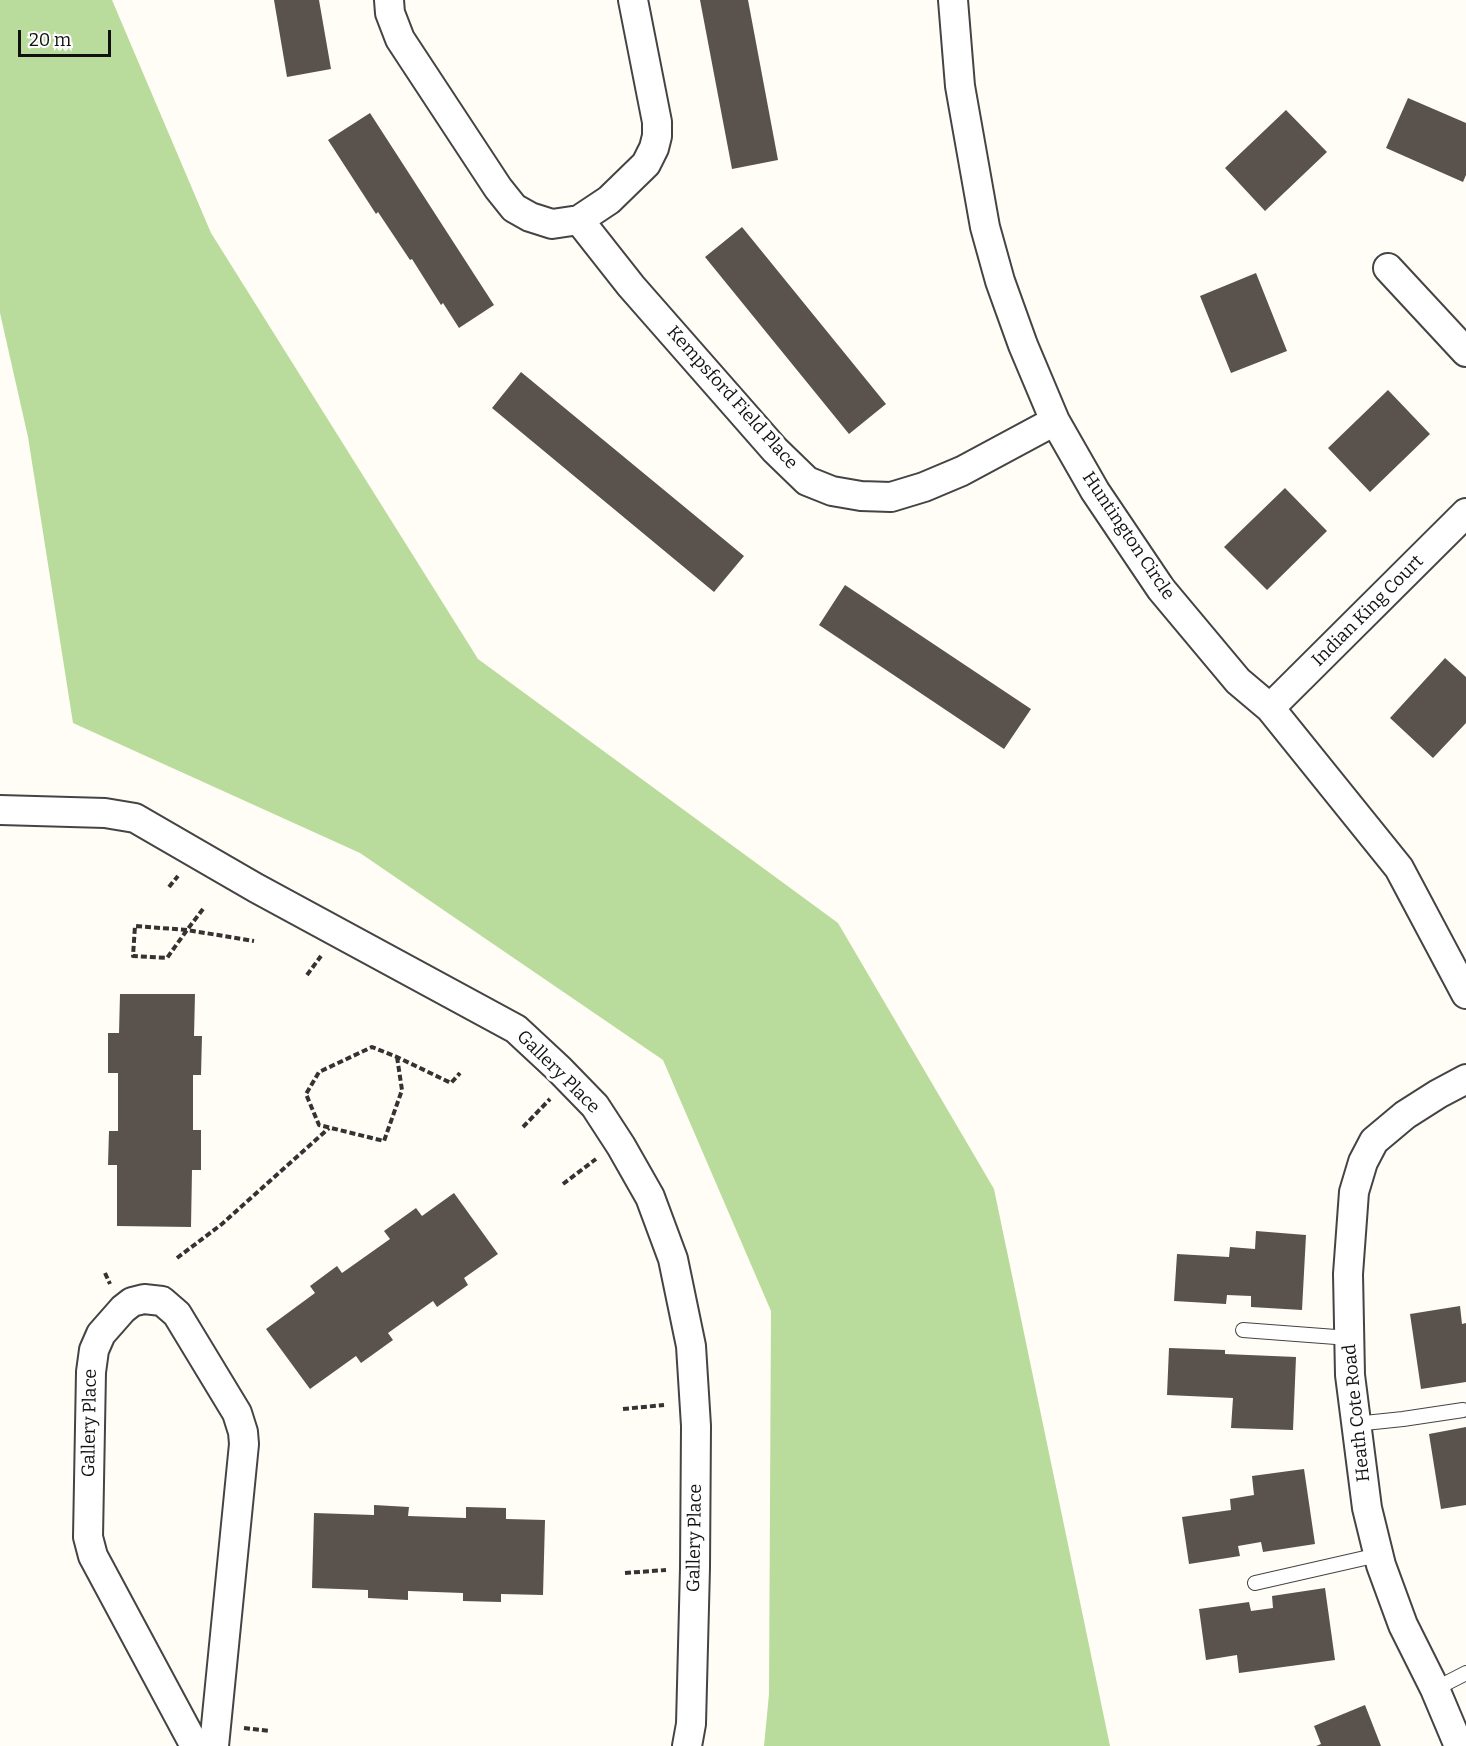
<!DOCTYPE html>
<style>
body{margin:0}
#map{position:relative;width:1466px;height:1746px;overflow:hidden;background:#fffdf5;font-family:Bitter,serif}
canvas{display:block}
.scale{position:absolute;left:18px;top:30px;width:93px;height:27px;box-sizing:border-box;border:3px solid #111;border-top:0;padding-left:8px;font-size:18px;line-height:21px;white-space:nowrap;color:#111;-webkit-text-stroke:4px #fff;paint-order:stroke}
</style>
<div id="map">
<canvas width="1466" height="1746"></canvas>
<div class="scale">20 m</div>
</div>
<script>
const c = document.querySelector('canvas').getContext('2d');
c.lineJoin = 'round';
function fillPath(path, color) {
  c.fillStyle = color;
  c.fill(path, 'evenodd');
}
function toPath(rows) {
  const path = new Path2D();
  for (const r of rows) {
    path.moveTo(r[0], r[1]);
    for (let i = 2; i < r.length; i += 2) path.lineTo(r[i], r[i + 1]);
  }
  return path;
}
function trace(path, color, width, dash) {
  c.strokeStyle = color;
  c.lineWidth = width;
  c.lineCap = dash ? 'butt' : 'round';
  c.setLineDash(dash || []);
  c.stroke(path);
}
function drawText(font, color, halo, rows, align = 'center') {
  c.font = font + ' Bitter,serif';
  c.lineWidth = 6;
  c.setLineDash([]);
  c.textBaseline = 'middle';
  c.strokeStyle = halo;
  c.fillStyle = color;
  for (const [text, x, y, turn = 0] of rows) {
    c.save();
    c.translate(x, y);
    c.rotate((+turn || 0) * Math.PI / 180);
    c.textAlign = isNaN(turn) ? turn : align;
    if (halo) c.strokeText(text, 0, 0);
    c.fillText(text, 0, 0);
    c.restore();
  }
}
const forest = toPath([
 [0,0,112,0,211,233,478,659,838,923,994,1189,1110,1746,764,1746,769,1694,771,1311,663,1060,360,853,73,723,28,437,0,313]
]);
const building = toPath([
 [274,0,319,0,331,69,287,77],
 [700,0,748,0,778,160,732,169],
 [1408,98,1466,123,1466,175,1463,182,1386,148],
 [1286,110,1327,152,1265,211,1225,168],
 [370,113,494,305,459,328,443,303,441,305,412,259,410,260,378,212,376,214,328,140],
 [742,227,886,404,849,434,705,257],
 [1256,273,1287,351,1231,373,1200,296],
 [521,372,744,556,714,592,492,408],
 [1388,390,1430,434,1370,492,1328,448],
 [1285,488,1327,531,1267,590,1224,547],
 [845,585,1031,709,1004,749,819,625],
 [1445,658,1466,677,1466,723,1433,758,1390,718],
 [120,994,195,994,194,1036,202,1036,201,1075,193,1075,193,1130,201,1130,201,1170,192,1170,191,1227,117,1226,117,1165,108,1165,109,1131,118,1131,118,1073,108,1073,108,1033,119,1033],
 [454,1193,498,1254,464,1278,468,1285,437,1307,433,1301,388,1333,393,1340,361,1363,356,1356,310,1389,266,1329,315,1293,310,1286,337,1266,342,1273,390,1239,384,1231,416,1208,422,1216],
 [1256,1231,1306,1235,1302,1310,1251,1307,1251,1296,1227,1295,1226,1304,1174,1301,1177,1254,1229,1257,1230,1247,1255,1249],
 [1460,1306,1462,1324,1466,1323,1466,1382,1421,1389,1410,1314],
 [1169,1348,1225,1350,1225,1354,1296,1357,1293,1430,1231,1428,1233,1398,1167,1395],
 [1466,1427,1466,1505,1441,1509,1429,1434],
 [1304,1469,1315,1544,1263,1552,1261,1542,1238,1546,1240,1556,1189,1564,1182,1517,1231,1510,1230,1499,1254,1495,1252,1476],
 [374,1505,409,1507,408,1516,466,1518,466,1507,506,1508,506,1519,545,1520,543,1595,501,1594,501,1602,463,1601,463,1593,408,1591,408,1600,368,1598,368,1590,312,1588,314,1513,374,1515],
 [1325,1588,1335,1660,1239,1673,1237,1655,1206,1660,1199,1609,1249,1602,1251,1611,1273,1608,1272,1596],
 [1365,1705,1381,1746,1316,1746,1321,1744,1314,1726]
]);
const path = toPath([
 [169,887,178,876],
 [203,909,187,930,167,958,133,956,135,926,187,930,254,941],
 [307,975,321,956],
 [397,1057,402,1090,384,1141,319,1125,306,1094,319,1072,372,1047,397,1057,451,1083,460,1073],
 [523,1127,550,1099],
 [563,1184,596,1159],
 [177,1258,222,1224,329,1128],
 [105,1273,110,1284],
 [623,1409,664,1405],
 [625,1573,666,1570],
 [244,1728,270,1731]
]);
const lane = toPath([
 [1243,1330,1349,1338],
 [1355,1424,1403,1419,1463,1410],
 [1255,1583,1378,1555],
 [1435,1689,1466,1673]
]);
const street = toPath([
 [389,0,390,13,400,39,498,188,514,208,530,217,552,224,579,220,609,200,646,164,654,148,657,136,657,122,633,0],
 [953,0,960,86,985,227,1000,281,1023,345,1055,421,1095,491,1161,589,1238,681,1270,708,1399,868,1466,994],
 [579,220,631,286,775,450,807,481,832,491,861,496,891,497,924,487,962,471,1055,421],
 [1388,268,1466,352],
 [1270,708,1466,513],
 [0,810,105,813,135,818,256,888,516,1029,559,1069,595,1106,621,1146,650,1197,673,1259,691,1346,696,1426,695,1568,691,1724,687,1746],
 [195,1746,93,1556,88,1537,91,1372,94,1350,101,1334,123,1309,132,1302,144,1299,162,1301,177,1314,237,1413,243,1432,244,1444,214,1746],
 [1459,1746,1435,1689,1403,1625,1381,1565,1367,1508,1350,1375,1348,1274,1354,1192,1363,1162,1374,1141,1405,1115,1438,1094,1466,1079]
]);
const streetNames = [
 ["Kempsford Field Place",732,398,48],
 ["Huntington Circle",1128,536,56],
 ["Indian King Court",1368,611,-45],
 ["Gallery Place",558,1072,45],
 ["Heath Cote Road",1357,1413,-96],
 ["Gallery Place",90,1423,-89],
 ["Gallery Place",695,1538,-89]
];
fillPath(forest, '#b9dc9c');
fillPath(building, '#5a524d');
trace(lane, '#444', 16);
trace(street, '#444', 32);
trace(path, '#333', 4, [6, 3]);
trace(lane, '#fff', 14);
trace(street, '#fff', 28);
drawText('18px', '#111', '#fff', streetNames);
</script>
